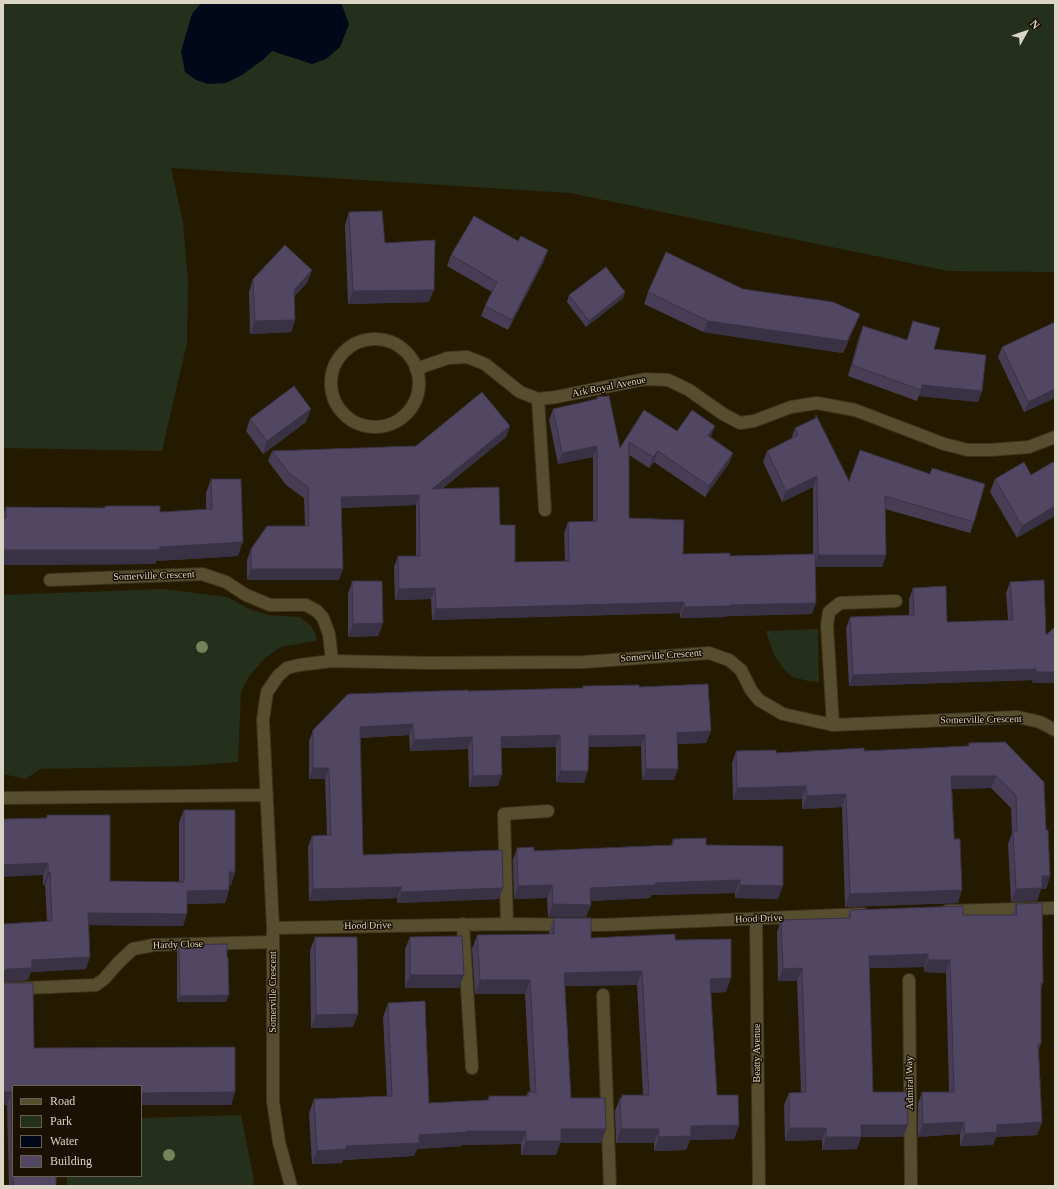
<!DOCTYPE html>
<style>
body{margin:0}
#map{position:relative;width:1058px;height:1189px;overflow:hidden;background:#241a00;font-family:"Times New Roman",serif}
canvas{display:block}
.frame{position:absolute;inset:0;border:4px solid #dbd5c5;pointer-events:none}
.legend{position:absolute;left:12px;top:1085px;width:130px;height:92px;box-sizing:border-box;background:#1a1100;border:1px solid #675f4f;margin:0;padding:5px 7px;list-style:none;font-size:12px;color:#dbd5c5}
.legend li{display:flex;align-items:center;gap:8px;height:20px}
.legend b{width:20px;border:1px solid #675f4f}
.north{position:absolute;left:1006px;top:12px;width:40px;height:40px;-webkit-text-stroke:3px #1a1100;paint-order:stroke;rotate:50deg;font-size:11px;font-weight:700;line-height:16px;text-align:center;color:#dbd5c5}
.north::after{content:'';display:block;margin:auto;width:14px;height:18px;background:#dbd5c5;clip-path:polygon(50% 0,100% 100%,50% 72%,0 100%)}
</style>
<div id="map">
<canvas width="1058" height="1189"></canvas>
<div class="frame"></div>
<ul class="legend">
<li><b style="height:5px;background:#574e2f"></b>Road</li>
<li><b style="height:11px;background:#242f1c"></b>Park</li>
<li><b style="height:11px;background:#000819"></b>Water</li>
<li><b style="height:11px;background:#524762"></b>Building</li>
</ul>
<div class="north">N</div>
</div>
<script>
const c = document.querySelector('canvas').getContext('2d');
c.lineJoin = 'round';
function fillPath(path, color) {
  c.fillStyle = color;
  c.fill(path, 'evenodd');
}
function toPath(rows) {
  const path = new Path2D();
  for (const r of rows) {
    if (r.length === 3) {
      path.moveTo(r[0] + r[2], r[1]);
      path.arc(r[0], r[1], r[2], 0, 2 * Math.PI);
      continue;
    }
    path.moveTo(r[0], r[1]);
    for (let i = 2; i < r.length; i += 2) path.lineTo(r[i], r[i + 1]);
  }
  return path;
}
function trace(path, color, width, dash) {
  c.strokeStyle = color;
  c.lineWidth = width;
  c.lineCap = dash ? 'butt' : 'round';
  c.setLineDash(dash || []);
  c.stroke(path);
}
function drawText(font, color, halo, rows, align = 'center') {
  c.font = font + ' "Times New Roman",serif';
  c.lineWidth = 3;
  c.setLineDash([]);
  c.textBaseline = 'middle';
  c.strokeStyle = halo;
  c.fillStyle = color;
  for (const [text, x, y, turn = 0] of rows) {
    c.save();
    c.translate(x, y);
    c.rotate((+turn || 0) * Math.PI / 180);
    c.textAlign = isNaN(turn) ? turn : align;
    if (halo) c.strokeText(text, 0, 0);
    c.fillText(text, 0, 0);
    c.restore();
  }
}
const green = toPath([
 [3,3,1055,3,1055,272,948,271,570,193,171,168,183,222,188,282,187,343,162,451,3,448],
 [163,589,227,597,252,610,269,615,300,617,311,626,316,635,316,641,281,647,265,658,250,675,241,691,238,762,188,766,41,769,25,779,3,774,3,595],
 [818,629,819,682,808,681,792,677,782,667,774,655,766,631],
 [241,1115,254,1180,253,1186,67,1186,67,1176,141,1176,141,1118]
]);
const water = toPath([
 [201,3,340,3,342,5,349,24,340,47,326,59,312,64,272,51,264,59,242,75,226,83,208,84,196,80,185,72,181,51,192,14]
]);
const lane = toPath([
 [538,399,545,510],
 [50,580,202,574,226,582,246,595,270,605,306,605,317,611,323,618,329,634,332,661],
 [833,725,827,625,829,612,840,603,896,601],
 [463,924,472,1068],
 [507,924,504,814,548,811],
 [909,980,911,1186],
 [603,995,610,1186]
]);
const street = toPath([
 [375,383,44],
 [416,369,448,358,467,357,485,364,520,392,538,399,556,397,645,379,668,380,689,390,723,414,740,423,754,421,791,407,817,403,855,410,944,444,968,450,990,450,1029,447,1055,437],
 [3,798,267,795],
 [947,911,1055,908],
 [756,919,759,1186],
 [273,928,507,924,602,925,863,914],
 [3,989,96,985,104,979,119,962,133,949,154,945,273,942],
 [291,1186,279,1142,273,1101,273,928,263,720,267,692,278,676,287,668,299,665,332,661,430,663,584,662,709,653,729,660,741,670,751,690,759,700,783,714,833,725,1018,717,1040,722,1055,730]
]);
const trees = [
 [202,647],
 [169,1155]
];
const wall = toPath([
 [349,212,385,243,429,302,348,304,345,225],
 [451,255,544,261,508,330,481,316,485,306,492,292,447,266],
 [312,270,307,283,294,297,295,320,291,332,250,334,249,292,253,279],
 [743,289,860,314,855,326,843,353,703,332,644,304,648,292],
 [625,292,623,298,586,327,567,302,569,295],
 [913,321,934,349,982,391,978,402,919,396,917,401,848,376,859,337,863,326,907,340],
 [1002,347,1055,398,1024,412,998,357],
 [597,397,620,448,644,410,677,431,711,437,733,453,729,463,705,497,654,462,649,468,629,455,629,518,683,554,730,556,813,554,813,487,782,502,763,462,767,451,791,439,795,428,815,418,816,415,849,481,930,474,932,468,974,522,970,533,885,509,886,555,882,567,815,567,812,614,727,616,726,617,680,618,680,613,432,620,431,599,395,600,394,567,398,556,416,556,416,505,341,508,339,580,247,580,247,560,251,549,305,526,304,498,286,485,268,461,272,451,416,446,510,426,506,437,442,489,500,525,515,562,565,561,564,533,568,522,593,521,593,457,558,464,549,420,553,409,596,400],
 [250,419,306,422,263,454,246,431],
 [1053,462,1017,538,990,492,995,479,1031,475],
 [211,479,238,556,156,561,155,564,3,565,3,515,6,507,104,508,105,506,160,512,206,509,206,493],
 [352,581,383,623,378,636,348,637,348,594],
 [1010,582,1046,635,1055,627,1055,683,1032,683,1033,680,849,686,846,628,850,617,909,615,909,599,913,588,947,622,1008,620,1006,593],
 [583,686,639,687,711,731,706,743,677,744,674,780,642,780,641,746,589,747,584,783,556,782,556,747,501,748,498,786,469,787,468,749,410,751,409,735,360,738,363,855,499,899,397,903,397,898,309,901,308,847,312,836,327,835,325,779,309,779,309,741,313,730,468,691,582,688],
 [1005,742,1046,830,1050,876,1046,889,1041,889,1037,901,1011,902,1008,844,1012,833,1011,808,991,788,952,789,958,903,845,907,842,807,802,809,802,799,733,800,732,763,736,751,776,753,864,751,968,746,969,743],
 [184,810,235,872,231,885,229,885,229,890,225,903,187,904,183,926,89,925,86,969,31,972,28,980,3,982,3,924,47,921,45,885,43,885,43,875,47,818,47,815,110,881,179,882,179,822],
 [673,839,706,845,778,899,735,898,735,893,651,895,650,898,591,901,586,917,548,917,547,898,514,899,513,860,517,848,534,851,671,845],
 [1016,904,1043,983,1041,989,1039,1051,1042,1122,1037,1135,996,1137,993,1145,960,1146,960,1134,918,1137,918,1104,922,1092,949,1092,946,973,924,972,924,967,869,968,873,1092,903,1137,861,1137,857,1149,822,1150,822,1140,785,1141,784,1105,789,1093,801,1093,797,981,778,981,777,932,781,920,847,918,850,910,963,915,1012,915],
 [554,918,591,938,675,940,726,992,710,993,717,1095,739,1125,734,1139,690,1140,686,1150,654,1151,654,1143,616,1143,615,1111,620,1098,621,1098,622,1095,643,1095,637,985,565,986,571,1098,601,1143,560,1143,556,1155,521,1155,521,1144,462,1145,462,1146,417,1149,414,1156,343,1160,342,1163,312,1164,309,1113,314,1099,387,1096,383,1017,388,1003,429,1103,488,1100,489,1096,526,1096,528,1092,530,1092,525,994,475,994,472,949,477,935,549,934,549,932],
 [315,937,353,1027,311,1028,310,950],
 [410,937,459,988,405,988,405,949],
 [179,945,226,1002,177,1002,177,952],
 [3,982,4,983,33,983,34,1048,235,1047,235,1092,231,1105,141,1105,141,1086,13,1086,13,1176,56,1176,56,1186,9,1186,7,1105,3,1105]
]);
const shadedWall = toPath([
 [548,250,544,261,508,330,512,320],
 [312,270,307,283,289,302,294,290],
 [434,290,429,302,348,304,353,291],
 [625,292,623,298,586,327,589,321],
 [860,314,855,326,843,353,703,332,708,321],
 [295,320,291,332,250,334,255,321],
 [922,385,982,391,978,402,919,396],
 [1055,389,1055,398,1024,412,1028,402],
 [311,409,306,422,263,454,267,441],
 [510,426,506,437,428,500,432,489],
 [715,426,711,437,708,436],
 [597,446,593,457,558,464,562,453],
 [658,451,654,462,649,468,653,457],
 [733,453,729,463,705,497,709,486],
 [817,476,813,487,782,502,786,491],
 [419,495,416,505,337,508,341,497],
 [1055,506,1055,516,1017,538,1022,526],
 [243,542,238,556,156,561,155,564,3,565,3,550,160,547],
 [818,555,886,555,882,567,813,567],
 [251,569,343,569,339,580,247,580],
 [435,588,431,599,395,600,399,589],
 [684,602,680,613,432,620,436,609],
 [816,603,812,614,727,616,726,617,680,618,684,607,730,605],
 [383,623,378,636,348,637,353,624],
 [1036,669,1033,680,849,686,853,675],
 [1036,672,1055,672,1055,683,1032,683],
 [413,724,409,735,356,738,360,727],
 [711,731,706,743,673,744,677,733],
 [560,735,556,747,497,748,501,737],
 [645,735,641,746,585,747,589,736],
 [472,737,468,749,410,751,414,740],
 [313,768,329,768,325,779,309,779],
 [646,769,678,769,674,780,642,780],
 [560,771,588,771,584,783,556,782],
 [502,775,498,786,469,787,473,776],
 [951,776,996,776,991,788,947,789],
 [806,786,802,799,733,800,737,788],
 [846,794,842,807,802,809,807,796],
 [48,863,43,875,3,877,3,865],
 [48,872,50,872,45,885,43,885],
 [229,872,235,872,231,885,225,885],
 [1042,876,1050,876,1046,889,1041,889,1037,901,1011,902,1016,889],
 [740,880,735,893,651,895,650,898,586,901,590,888,655,883],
 [552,885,547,898,514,899,518,886],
 [740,885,783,886,778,899,735,898],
 [401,887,397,898,309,901,313,889],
 [503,888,499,899,397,903,401,892],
 [229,890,225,903,182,904,187,891],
 [962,890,958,903,845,907,850,894],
 [553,904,591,905,586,917,548,917],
 [88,913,187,914,183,926,84,925],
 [928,954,924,967,864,968,869,956],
 [90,957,86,969,31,972,28,980,3,982,3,971,32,960],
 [928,960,950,960,946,973,924,972],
 [802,968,797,981,778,981,783,969],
 [642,971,637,985,559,986,564,973],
 [410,975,464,975,459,988,405,988],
 [731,978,726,992,705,993,710,979],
 [480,980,530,980,525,994,475,994],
 [229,995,226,1002,177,1002,180,996],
 [358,1014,353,1027,311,1028,316,1015],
 [1038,1044,1041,1044,1037,1056],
 [3,1092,11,1092,7,1105,3,1105],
 [235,1092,231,1105,141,1105,141,1093],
 [964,1122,960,1134,918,1137,923,1124],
 [1042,1122,1037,1135,996,1137,993,1145,960,1146,965,1134,997,1125],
 [739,1125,734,1139,690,1140,686,1150,654,1151,659,1137,691,1126],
 [861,1125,908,1125,903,1137,861,1137,857,1149,822,1150,826,1137],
 [789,1128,826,1128,822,1140,785,1141],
 [561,1129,606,1129,601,1143,560,1143,556,1155,521,1155,526,1141],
 [621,1129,659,1129,654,1143,616,1143],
 [467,1131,526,1131,521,1144,462,1145,462,1146,417,1149,414,1156,343,1160,342,1163,312,1164,317,1151,419,1135]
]);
const building = toPath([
 [382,211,385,243,435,240,434,290,353,291,349,212,382,211],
 [474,216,518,241,521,236,548,250,512,320,485,306,497,282,451,255,474,216],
 [285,245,312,270,294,290,295,320,255,321,253,279,285,245],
 [666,252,743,289,833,302,860,314,847,341,708,321,648,292,666,252],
 [606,267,625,292,589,321,569,295,606,267],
 [913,321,940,328,934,349,986,355,982,391,922,385,921,390,852,365,863,326,907,340,913,321],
 [1055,322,1055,389,1028,402,1002,347,1055,322],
 [294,386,311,409,267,441,250,419,294,386],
 [482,392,510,426,432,489,499,487,500,525,515,525,515,562,569,561,568,522,597,521,597,446,562,453,553,409,597,399,597,397,609,396,620,448,644,410,677,431,692,410,715,426,708,436,733,453,709,486,658,451,653,457,629,442,629,518,684,520,683,554,730,553,730,556,815,554,816,603,730,605,730,606,684,607,684,602,436,609,435,588,399,589,398,556,420,556,419,495,341,497,343,569,251,569,251,549,267,526,309,526,308,487,290,474,272,451,416,446,482,392],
 [816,415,849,481,860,450,930,474,932,468,985,484,974,522,885,496,886,555,818,555,817,476,786,491,767,451,798,435,795,428,816,418,816,415],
 [1024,462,1031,475,1053,462,1055,465,1055,506,1022,526,995,479,1024,462],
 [211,479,241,479,243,542,160,547,160,550,3,550,3,518,6,518,6,507,105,508,105,506,160,506,160,512,212,509,211,479],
 [1044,580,1046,635,1055,627,1055,672,1036,672,1036,669,853,675,850,617,914,615,913,588,946,586,947,622,1013,620,1010,582,1044,580],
 [352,581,382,581,383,623,353,624,352,581],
 [708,684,711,731,677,733,678,769,646,769,645,735,589,736,588,771,560,771,560,735,501,737,502,775,473,776,472,737,414,740,413,724,360,727,363,855,502,850,503,888,401,892,401,887,313,889,312,836,331,835,329,768,313,768,313,730,348,694,468,690,468,691,583,688,583,686,639,685,639,687,708,684],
 [1005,742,1044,782,1046,830,1048,830,1050,876,1042,876,1042,888,1016,889,1013,832,1017,831,1016,795,996,776,951,776,954,839,960,839,962,890,850,894,846,794,807,796,806,786,737,788,736,751,776,750,776,753,864,748,864,751,969,746,969,743,1005,742],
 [184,810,235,810,235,872,229,872,229,890,187,891,187,914,88,913,90,957,32,960,32,968,7,969,3,971,3,924,52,921,50,872,48,872,48,863,3,865,3,819,47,818,47,815,110,815,110,881,184,882,184,810],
 [706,838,706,845,783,846,783,886,740,885,740,880,655,883,655,885,590,888,591,905,553,904,552,885,518,886,517,848,534,847,534,851,673,845,673,839,706,838],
 [1042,903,1043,983,1041,983,1041,1044,1038,1044,1042,1122,997,1125,997,1132,965,1134,964,1122,923,1124,922,1092,954,1092,950,960,928,960,928,954,869,956,873,1092,907,1092,908,1125,861,1125,861,1137,826,1137,826,1128,789,1128,789,1093,806,1092,802,968,783,969,781,920,850,918,850,910,963,906,963,915,1017,915,1016,904,1042,903],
 [554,918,591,918,591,938,675,934,675,940,731,939,731,978,710,979,717,1095,738,1095,739,1125,691,1126,691,1136,659,1137,659,1129,621,1129,620,1098,622,1098,622,1095,649,1095,642,971,564,973,571,1098,605,1098,606,1129,561,1129,561,1141,526,1141,526,1131,467,1131,467,1132,419,1135,419,1143,346,1146,347,1149,317,1151,314,1099,392,1096,388,1003,425,1001,429,1103,489,1100,489,1096,528,1096,528,1092,536,1092,530,980,480,980,477,935,554,934,554,918],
 [462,936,464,975,410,975,410,937,462,936],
 [315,937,357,937,358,1014,316,1015,315,937],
 [227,944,227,957,228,957,229,995,180,996,179,945,227,944],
 [3,982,4,983,33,983,34,1048,235,1047,235,1092,141,1093,141,1086,13,1086,13,1174,11,1092,3,1092,3,982],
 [13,1176,56,1176,56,1186,13,1186,13,1176]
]);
const streetNames = [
 ["Ark Royal Avenue",609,387,-11],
 ["Somerville Crescent",154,576,-2],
 ["Somerville Crescent",661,656,-4],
 ["Somerville Crescent",981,720,-1],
 ["Hood Drive",759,919,-2],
 ["Hood Drive",368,926,-1],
 ["Hardy Close",178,945,-2],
 ["Somerville Crescent",273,992,-90],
 ["Beatty Avenue",757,1053,-90],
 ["Admiral Way",910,1083,-91]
];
fillPath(green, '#242f1c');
fillPath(water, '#000819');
trace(lane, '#3e341c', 14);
trace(street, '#3e341c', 14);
trace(lane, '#574e2f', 12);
trace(street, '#574e2f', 12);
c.fillStyle = '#75825a';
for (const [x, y] of trees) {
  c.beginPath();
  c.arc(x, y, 6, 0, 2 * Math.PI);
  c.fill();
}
fillPath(wall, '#473d54');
fillPath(shadedWall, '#393245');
fillPath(building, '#524762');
trace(building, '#393245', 1);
drawText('10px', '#dbd5c5', '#1a1100', streetNames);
</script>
